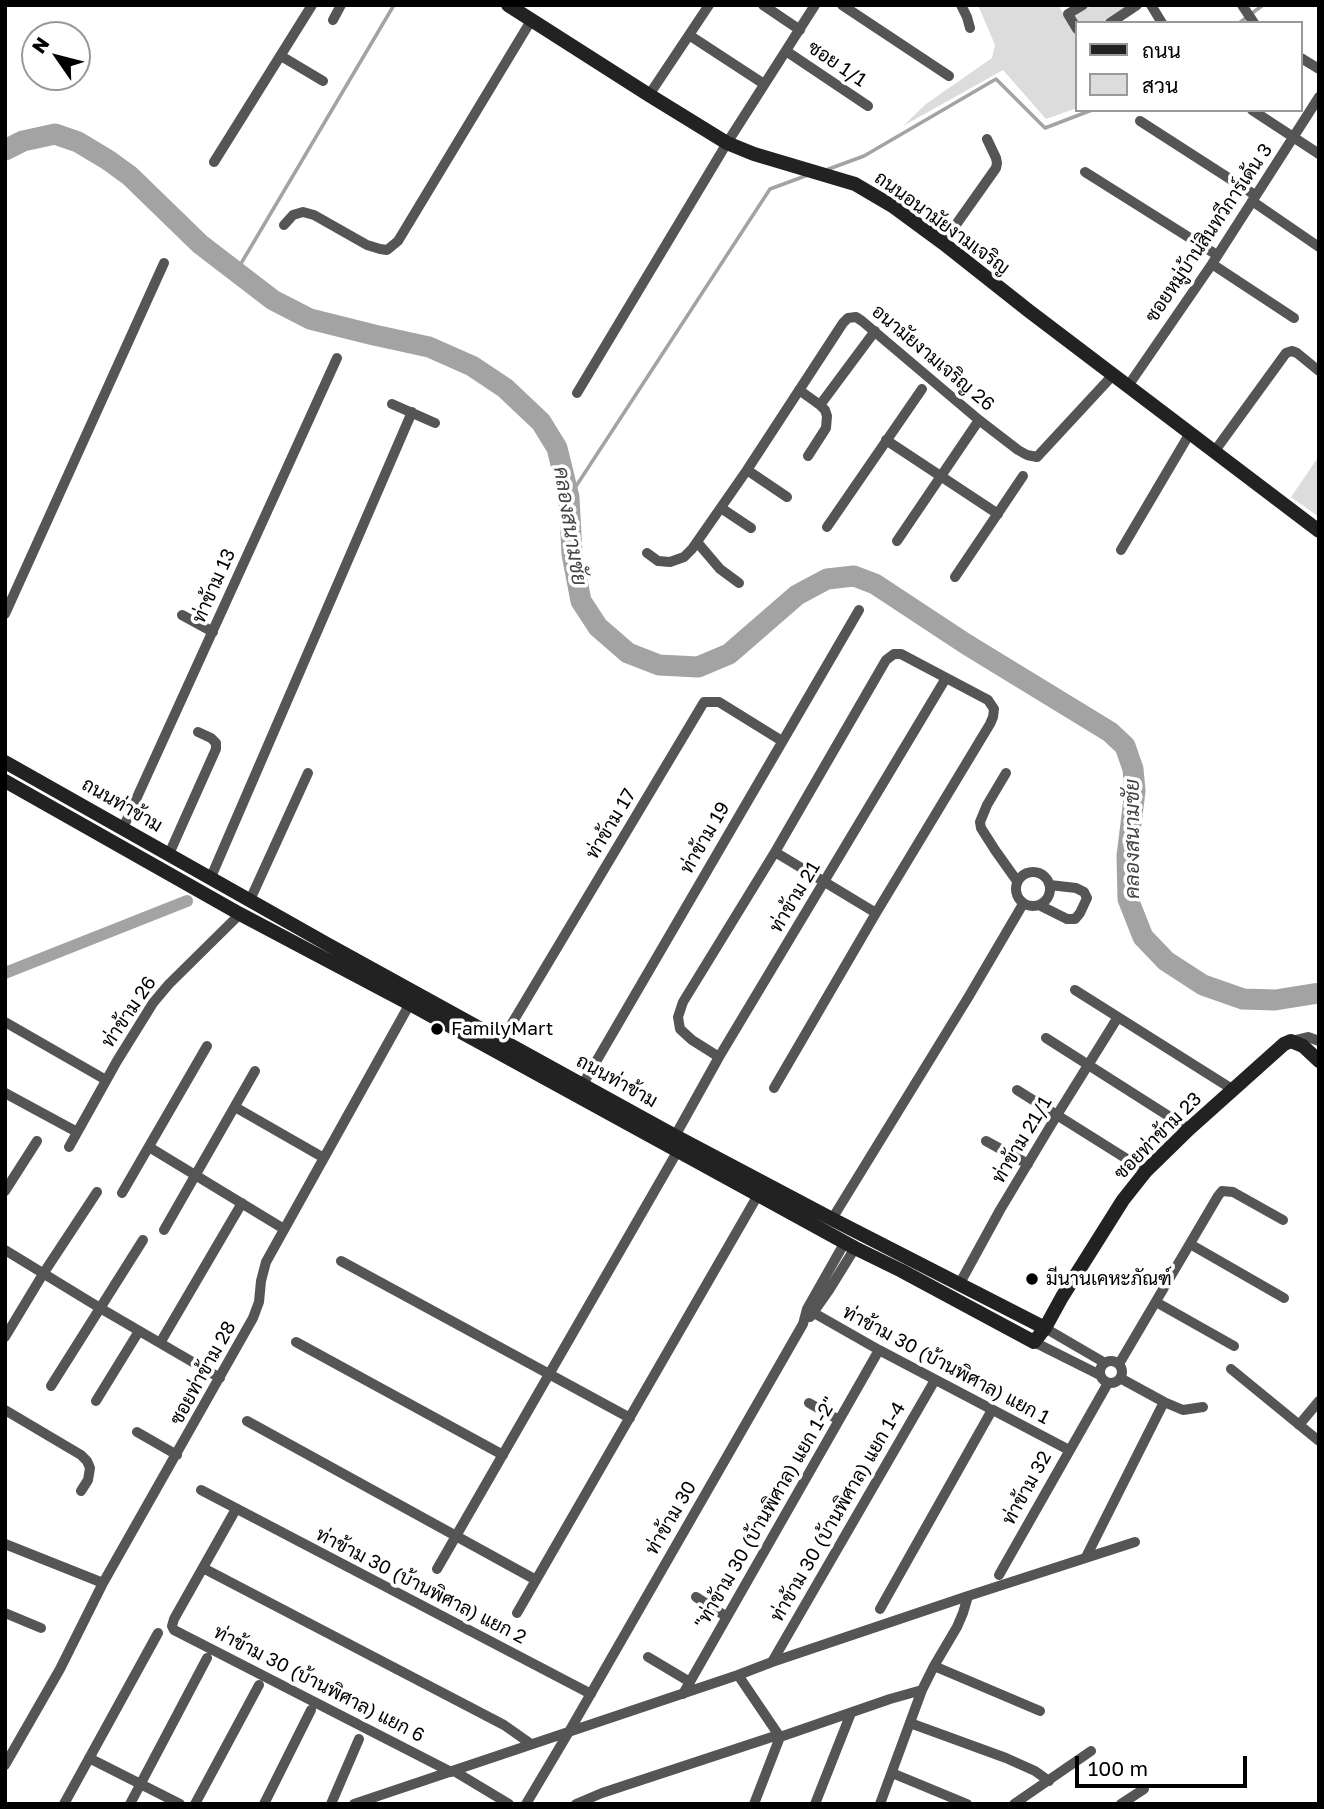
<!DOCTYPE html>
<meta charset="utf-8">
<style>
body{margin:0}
#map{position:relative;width:1324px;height:1809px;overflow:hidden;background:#fff;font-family:"Golos Text",Sarabun,sans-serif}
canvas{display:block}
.frame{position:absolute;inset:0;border:7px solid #000;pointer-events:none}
.legend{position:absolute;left:1075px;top:21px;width:228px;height:91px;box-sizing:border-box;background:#fff;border:2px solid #999;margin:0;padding:9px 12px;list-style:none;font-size:21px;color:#000}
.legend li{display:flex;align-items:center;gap:14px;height:35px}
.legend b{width:35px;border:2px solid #999}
.north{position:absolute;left:21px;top:21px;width:70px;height:70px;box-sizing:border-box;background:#fff;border:2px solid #999;border-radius:50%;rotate:305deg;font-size:19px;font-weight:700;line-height:28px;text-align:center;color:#000}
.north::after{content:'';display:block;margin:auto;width:24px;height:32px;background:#000;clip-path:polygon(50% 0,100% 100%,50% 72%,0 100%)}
.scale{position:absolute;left:1075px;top:1756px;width:172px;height:32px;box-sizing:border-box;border:4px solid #000;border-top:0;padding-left:9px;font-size:21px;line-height:24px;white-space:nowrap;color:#000;-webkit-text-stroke:5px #fff;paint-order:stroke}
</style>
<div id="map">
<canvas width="1324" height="1809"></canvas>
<div class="frame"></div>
<ul class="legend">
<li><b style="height:9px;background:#222"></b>ถนน</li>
<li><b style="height:19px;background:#dcdcdc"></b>สวน</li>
</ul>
<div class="north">N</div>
<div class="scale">100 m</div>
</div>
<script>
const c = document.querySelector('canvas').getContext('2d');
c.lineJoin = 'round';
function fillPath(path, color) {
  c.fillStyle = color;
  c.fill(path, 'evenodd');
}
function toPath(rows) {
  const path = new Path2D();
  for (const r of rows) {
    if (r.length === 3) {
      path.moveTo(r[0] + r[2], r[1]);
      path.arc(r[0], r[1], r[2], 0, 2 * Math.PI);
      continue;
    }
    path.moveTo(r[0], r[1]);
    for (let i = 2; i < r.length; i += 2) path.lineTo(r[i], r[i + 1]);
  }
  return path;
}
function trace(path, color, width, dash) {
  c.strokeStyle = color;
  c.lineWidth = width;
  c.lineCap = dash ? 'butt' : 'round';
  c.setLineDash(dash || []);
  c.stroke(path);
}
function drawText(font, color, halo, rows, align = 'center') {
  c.font = font + ' "Golos Text",Sarabun,sans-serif';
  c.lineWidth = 7;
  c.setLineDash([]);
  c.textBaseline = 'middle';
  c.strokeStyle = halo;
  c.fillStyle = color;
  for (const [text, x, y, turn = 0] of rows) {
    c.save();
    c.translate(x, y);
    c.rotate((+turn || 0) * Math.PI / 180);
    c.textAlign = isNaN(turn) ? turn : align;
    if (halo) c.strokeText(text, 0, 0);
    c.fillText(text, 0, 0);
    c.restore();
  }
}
const green = toPath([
 [978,5,1058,5,1077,35,1077,108,1046,119,1003,70,903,126,926,104,992,58,995,45],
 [1093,5,1128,5,1101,23,1079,23,1075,16],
 [1319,456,1319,517,1291,497]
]);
const stream = toPath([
 [1239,23,1263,5],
 [826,170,864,156,996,79,1045,128,1092,110],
 [236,272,394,5],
 [569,497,770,189,808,175]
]);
const canal = toPath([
 [5,973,187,901]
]);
const river = toPath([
 [5,150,23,141,55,134,78,142,108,160,130,176,200,244,273,300,310,319,374,335,429,347,472,366,505,388,541,422,557,448,569,497,572,554,581,601,598,627,628,653,659,665,698,667,729,654,797,595,827,579,854,576,875,584,966,644,1110,732,1125,746,1133,769,1135,791,1127,856,1128,899,1143,937,1166,961,1203,985,1243,999,1275,1000,1319,993]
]);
const street = toPath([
 [763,5,800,30],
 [842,5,949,76],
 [961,5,967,17,970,28],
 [1151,5,1162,23],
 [1242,5,1254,23],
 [333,20,341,5],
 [1110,23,1137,5],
 [1077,29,1068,14,1083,5],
 [689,35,764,84],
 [786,51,868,106],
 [281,56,323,81],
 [1301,58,1319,69],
 [649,95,709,5],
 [1252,110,1319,154],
 [1140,121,1255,195],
 [214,162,312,5],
 [1085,172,1217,255],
 [1252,201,1319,247],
 [284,225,293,215,303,212,314,215,367,245,380,249,387,250,398,241,532,19],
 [943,243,996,168,997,163,996,158,987,139],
 [1212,264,1294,318],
 [1128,386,1212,264,1319,97],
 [799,390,820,405,825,410,827,416,826,428,808,456],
 [577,393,727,143,815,5],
 [392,404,435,423],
 [820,405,875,331],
 [886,440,998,514],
 [1214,452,1286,353,1292,351,1297,353,1319,371],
 [747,470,787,497],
 [721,508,751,528],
 [827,527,922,389],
 [897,541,979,420],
 [697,542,720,569,739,583],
 [1121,550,1190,433],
 [647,553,658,561,670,562,684,557,692,549,747,470,843,323,848,318,856,317,862,321,979,420,1018,450,1027,455,1037,457,1113,375],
 [955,577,1023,476],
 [5,614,164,263],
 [182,615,213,632],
 [1006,773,987,805,980,822,981,828,995,850,1017,881],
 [123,828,337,358],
 [775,852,876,913],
 [169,854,216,749,216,743,211,738,198,732],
 [1033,889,17],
 [211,877,412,412],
 [250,900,308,773],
 [1039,905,1067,919,1075,919,1080,913,1087,898,1084,892,1076,888,1050,885],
 [1075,990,1232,1089],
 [5,1022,106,1080],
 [1046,1038,1189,1129],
 [502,1040,704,702,719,702,782,741],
 [1291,1041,1308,1037,1319,1041],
 [719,1057,692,1040,680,1029,678,1017,683,1002,775,852,886,660,894,654,901,654,988,700,994,709,993,717,990,724,876,913,774,1088],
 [583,1084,859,610],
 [1017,1090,1146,1171],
 [5,1093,77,1132],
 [235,1107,324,1158],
 [675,1136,719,1057,946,678],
 [986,1141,1028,1164],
 [69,1147,117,1061,153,1003,169,984,240,914],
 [149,1147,284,1229],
 [5,1191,37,1141],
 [122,1193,207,1046],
 [832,1219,969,996,1023,904],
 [164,1230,255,1071],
 [1190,1244,1284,1298],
 [5,1250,100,1308,220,1378],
 [341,1261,630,1418],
 [960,1283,1000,1210,1057,1115,1118,1017],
 [1156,1302,1234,1346],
 [807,1309,879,1350,1069,1450],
 [810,1317,829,1290,855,1248],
 [1045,1328,1105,1363],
 [5,1337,43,1274,97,1192],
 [296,1342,503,1455],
 [1034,1342,1100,1375],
 [160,1343,242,1203],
 [1111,1372,11],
 [1119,1364,1218,1196,1222,1191,1233,1192,1283,1220],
 [1231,1369,1319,1441],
 [51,1386,143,1240],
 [96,1401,139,1331],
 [1164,1402,1183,1410,1203,1407],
 [809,1403,839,1420],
 [5,1410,81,1455,87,1461,90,1468,88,1480,81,1491],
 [247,1421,536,1580],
 [1299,1425,1319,1401],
 [137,1432,177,1455],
 [201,1490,591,1694],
 [236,1509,174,1619,172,1626,174,1630,451,1772],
 [5,1544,103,1583],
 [1086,1557,1164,1402,1120,1378],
 [203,1568,504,1725,531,1744],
 [437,1569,677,1152],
 [999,1575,1108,1383],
 [696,1597,727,1617],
 [880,1609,992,1410],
 [5,1613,41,1628],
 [517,1613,758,1195],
 [648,1657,690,1682],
 [772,1662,935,1380],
 [934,1666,1040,1711],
 [738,1675,780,1737],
 [683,1694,879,1350],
 [910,1723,1006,1758,1035,1771,1049,1781],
 [89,1758,180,1804],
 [5,1765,60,1669,103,1583,253,1318,259,1302,261,1281,266,1262,413,998],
 [454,1771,509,1804],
 [892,1773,967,1804],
 [64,1804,158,1633],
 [130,1804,207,1658],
 [195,1804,259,1685],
 [264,1804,311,1710],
 [331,1804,359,1739],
 [354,1804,738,1675,772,1662,968,1596,1135,1542],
 [526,1804,570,1730,803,1324,807,1309,845,1242],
 [576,1804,602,1793,778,1735],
 [754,1804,780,1737,890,1699,922,1690],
 [815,1804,851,1713],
 [880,1804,922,1690,934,1666,957,1627,963,1613,968,1596],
 [1014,1804,1091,1751],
 [1121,1804,1144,1789]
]);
const secondary = toPath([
 [508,5,649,95,727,143,754,154,855,184,894,207,943,243,1029,311,1319,531],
 [5,762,327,944,675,1136,832,1219,1045,1328],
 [5,781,240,914,410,1004,855,1248,902,1271,1034,1342,1045,1328,1062,1297,1123,1200,1146,1171,1189,1129,1284,1044,1291,1041,1303,1046,1319,1061]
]);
const markers = [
 [437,1029,7,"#000"],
 [1032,1279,7,"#000"]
];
const streetNames = [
 ["ซอย 1/1",837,64,34],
 ["ถนนอนามัยงามเจริญ",942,223,36],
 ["ซอยหมู่บ้าน่สินทวีการ์เด้น 3",1209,233,-56],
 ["อนามัยงามเจริญ 26",933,358,40],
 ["ท่าข้าม 13",214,586,-66],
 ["ถนนท่าข้าม",122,805,30],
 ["ท่าข้าม 17",611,824,-59],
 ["ท่าข้าม 19",705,838,-60],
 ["ท่าข้าม 21",795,897,-59],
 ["ท่าข้าม 26",129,1012,-56],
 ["ถนนท่าข้าม",617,1081,29],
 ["ซอยท่าข้าม 23",1158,1136,-45],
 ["ท่าข้าม 21/1",1022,1140,-59],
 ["ท่าข้าม 30 (บ้านพิศาล) แยก 1",946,1365,28],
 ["ซอยท่าข้าม 28",203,1373,-61],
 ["ท่าข้าม 32",1027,1488,-61],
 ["ท่าข้าม 30 (บ้านพิศาล) แยก 1-4",838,1512,-60],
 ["\"ท่าข้าม 30 (บ้านพิศาล) แยก 1-2\"",766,1513,-60],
 ["ท่าข้าม 30",671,1518,-60],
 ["ท่าข้าม 30 (บ้านพิศาล) แยก 2",421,1586,27],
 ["ท่าข้าม 30 (บ้านพิศาล) แยก 6",319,1684,27]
];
const poiNames = [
 ["FamilyMart",451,1029],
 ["มีนานเคหะภัณฑ์",1046,1279]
];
const waterNames = [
 ["คลองสนามชัย",570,526,81],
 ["คลองสนามชัย",1132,839,-90]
];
fillPath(green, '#dcdcdc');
trace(stream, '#a3a3a3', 3.5);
trace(canal, '#a3a3a3', 12);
trace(river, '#a3a3a3', 21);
trace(street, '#555', 10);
trace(secondary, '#222', 14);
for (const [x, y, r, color] of markers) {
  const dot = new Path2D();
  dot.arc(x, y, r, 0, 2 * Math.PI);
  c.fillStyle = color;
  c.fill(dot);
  trace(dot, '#fff', 2.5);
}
drawText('19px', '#000', '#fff', streetNames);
drawText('19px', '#000', '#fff', poiNames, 'left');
drawText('italic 21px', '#444', '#fff', waterNames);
</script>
